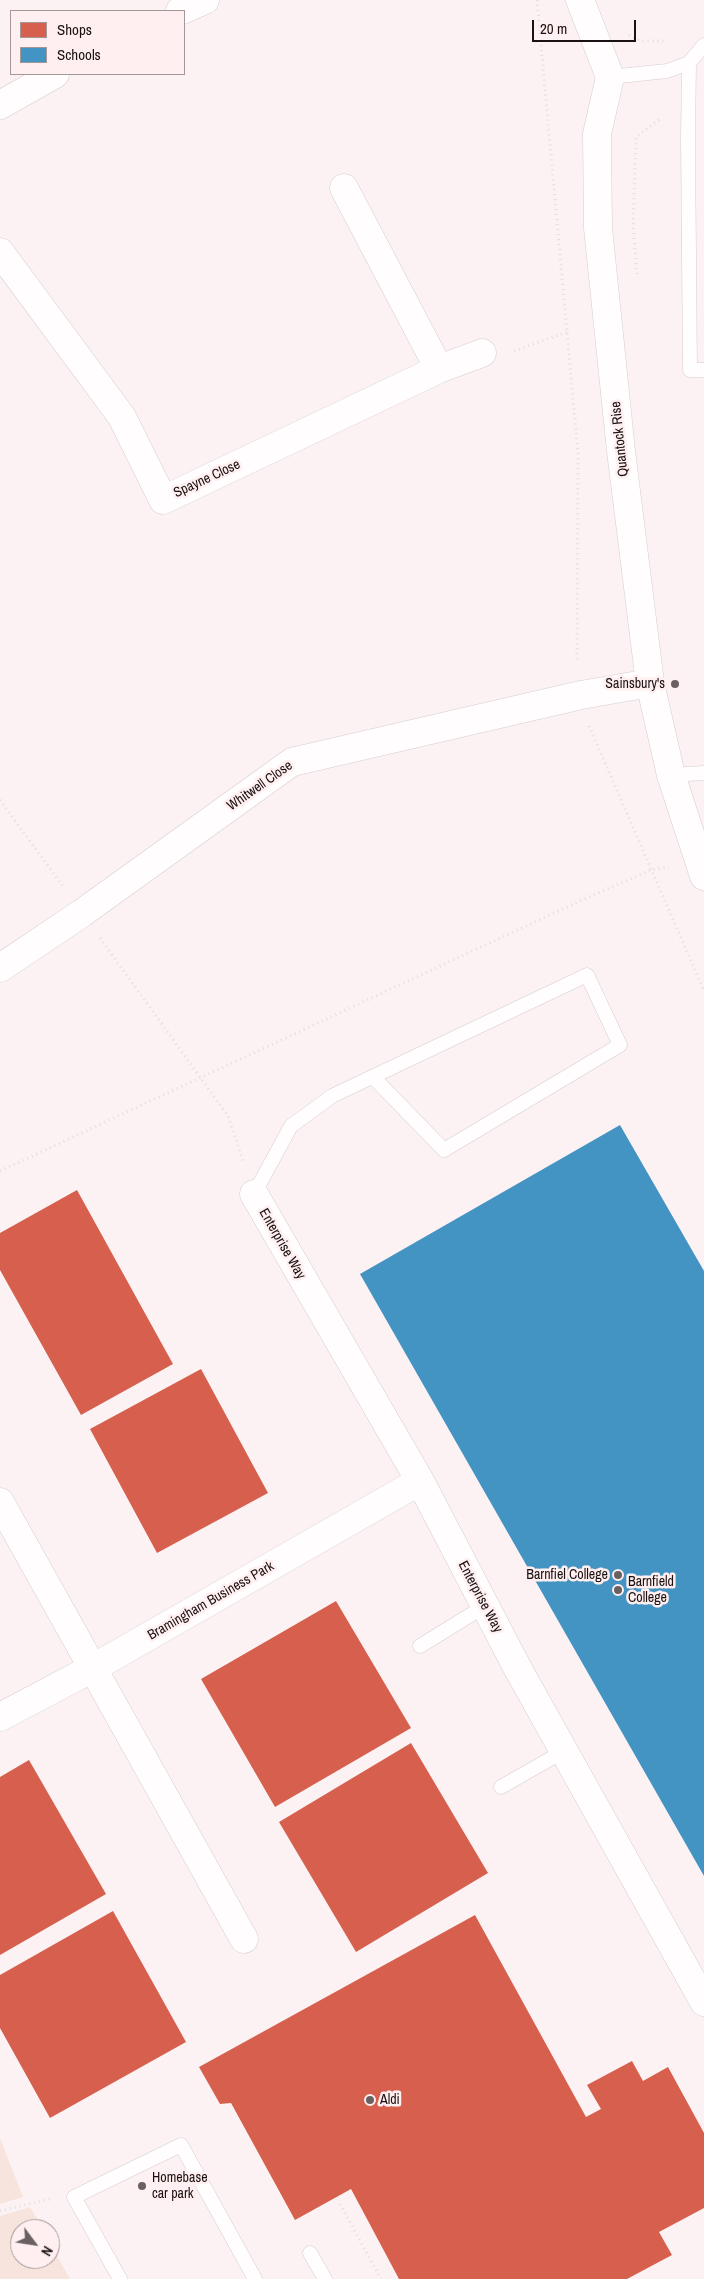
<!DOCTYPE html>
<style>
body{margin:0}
#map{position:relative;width:704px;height:2279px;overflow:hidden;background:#fcf2f4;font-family:"Archivo Narrow",sans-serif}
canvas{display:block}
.legend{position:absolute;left:10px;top:10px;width:175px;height:65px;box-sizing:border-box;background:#ffeff0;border:1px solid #a39797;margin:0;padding:6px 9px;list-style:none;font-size:15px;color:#1a1212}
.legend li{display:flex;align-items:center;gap:10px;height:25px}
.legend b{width:25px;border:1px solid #a39797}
.north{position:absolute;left:10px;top:2219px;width:50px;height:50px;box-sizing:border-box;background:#ffeff0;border:1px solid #a39797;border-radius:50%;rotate:121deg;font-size:14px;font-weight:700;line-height:20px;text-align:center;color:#1a1212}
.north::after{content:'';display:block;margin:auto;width:18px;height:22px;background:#696061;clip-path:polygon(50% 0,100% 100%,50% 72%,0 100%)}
.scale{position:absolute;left:532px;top:20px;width:104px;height:22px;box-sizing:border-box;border:2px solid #1a1212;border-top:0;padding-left:6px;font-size:15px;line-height:18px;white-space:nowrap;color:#1a1212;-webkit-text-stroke:4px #ffeff0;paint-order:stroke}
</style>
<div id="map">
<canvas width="704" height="2279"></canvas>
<ul class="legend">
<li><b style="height:14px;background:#d6604d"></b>Shops</li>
<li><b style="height:14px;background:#4393c3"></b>Schools</li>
</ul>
<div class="north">N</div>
<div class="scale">20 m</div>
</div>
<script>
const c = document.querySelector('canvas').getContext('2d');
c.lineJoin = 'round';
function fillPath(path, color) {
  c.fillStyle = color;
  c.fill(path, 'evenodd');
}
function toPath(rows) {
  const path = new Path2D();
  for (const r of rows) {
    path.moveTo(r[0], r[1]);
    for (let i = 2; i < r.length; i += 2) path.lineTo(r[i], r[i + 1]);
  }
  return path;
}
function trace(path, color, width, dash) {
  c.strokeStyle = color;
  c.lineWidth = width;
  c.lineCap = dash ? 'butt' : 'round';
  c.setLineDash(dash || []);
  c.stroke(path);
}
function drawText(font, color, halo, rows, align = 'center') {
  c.font = font + ' "Archivo Narrow",sans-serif';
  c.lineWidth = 5;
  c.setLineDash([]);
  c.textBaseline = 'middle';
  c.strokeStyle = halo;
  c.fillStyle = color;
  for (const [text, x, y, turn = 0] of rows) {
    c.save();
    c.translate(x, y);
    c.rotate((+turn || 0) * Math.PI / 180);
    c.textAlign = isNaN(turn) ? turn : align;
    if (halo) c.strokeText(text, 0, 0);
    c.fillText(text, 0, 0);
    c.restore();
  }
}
const green = toPath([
 [0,2138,23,2197,0,2204],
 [30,2207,43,2229,20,2229,20,2259,50,2259,50,2243,70,2279,0,2279,0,2216]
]);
const shops = toPath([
 [77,1190,173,1364,81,1415,0,1270,0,1233],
 [201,1369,268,1493,157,1553,90,1429],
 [336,1601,411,1728,275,1807,201,1679],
 [411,1743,488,1873,356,1952,279,1822],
 [29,1760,106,1894,0,1955,0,1777],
 [113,1911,186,2042,50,2118,0,2028,0,1975],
 [475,1915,586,2117,601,2109,587,2085,632,2061,643,2081,668,2067,704,2133,704,2208,659,2232,672,2255,627,2279,399,2279,351,2189,295,2220,231,2103,220,2104,199,2067]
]);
const schools = toPath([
 [620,1125,704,1271,704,1876,360,1274]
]);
const path = toPath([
 [537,0,578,454,577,663],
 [629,35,641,41,664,41],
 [637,274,633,226,636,137,661,118],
 [514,351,567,332],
 [589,726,704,991],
 [0,800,64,888],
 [100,938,228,1116,243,1161],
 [0,1171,582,900,651,870,669,867],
 [340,2204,381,2279],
 [0,2211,50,2199]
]);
const service = toPath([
 [689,63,688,141,690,370,704,370],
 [610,77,667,71,689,63,704,45],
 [671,775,704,773],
 [254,1194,291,1126,332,1096,587,975,620,1045,444,1150,373,1077],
 [420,1646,485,1606],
 [501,1787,564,1751],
 [310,2253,325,2279],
 [120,2279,74,2197,181,2145,255,2279]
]);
const minor = toPath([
 [180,11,205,0],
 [0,105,55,74],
 [344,188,439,369],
 [0,252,122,417,163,500,439,369,482,353],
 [0,968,82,913,292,762,581,695,650,683],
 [254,1194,420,1481,518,1669,704,2002],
 [0,1502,244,1939],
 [0,1717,93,1668,420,1481]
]);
const tertiary = toPath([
 [580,0,610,77,597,134,598,228,621,451,650,683,671,775,704,876]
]);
const markers = [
 [675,684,5,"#696061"],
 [618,1575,5,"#696061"],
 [618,1590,5,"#696061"],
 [370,2100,5,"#696061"],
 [142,2186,5,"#696061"]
];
const streetNames = [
 ["Quantock Rise",620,439,-96],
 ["Spayne Close",207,479,-25],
 ["Whitwell Close",260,786,-35],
 ["Enterprise Way",282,1244,60],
 ["Enterprise Way",480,1597,62],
 ["Bramingham Business Park",211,1601,-30]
];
const poiNames = [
 ["Sainsbury's",665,684,"right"],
 ["Barnfiel College",608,1575,"right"],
 ["Barnfield",628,1582],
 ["College",628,1598],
 ["Aldi",380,2100],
 ["Homebase",152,2178],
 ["car park",152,2194]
];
fillPath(green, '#f7e4dd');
fillPath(shops, '#d6604d');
fillPath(schools, '#4393c3');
trace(service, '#d6cdce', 15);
trace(minor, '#d6cdce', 29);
trace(tertiary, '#d6cdce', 29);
trace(path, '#e0dede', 3, [1, 4]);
trace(service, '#fffdfd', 14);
trace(minor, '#fffdfd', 28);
trace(tertiary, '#fffdfd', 28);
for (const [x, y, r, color] of markers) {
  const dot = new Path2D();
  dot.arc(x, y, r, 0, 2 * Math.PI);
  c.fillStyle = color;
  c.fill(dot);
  trace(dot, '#ffeff0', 2);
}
drawText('14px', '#1a1212', '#ffeff0', streetNames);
drawText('14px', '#1a1212', '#ffeff0', poiNames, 'left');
</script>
